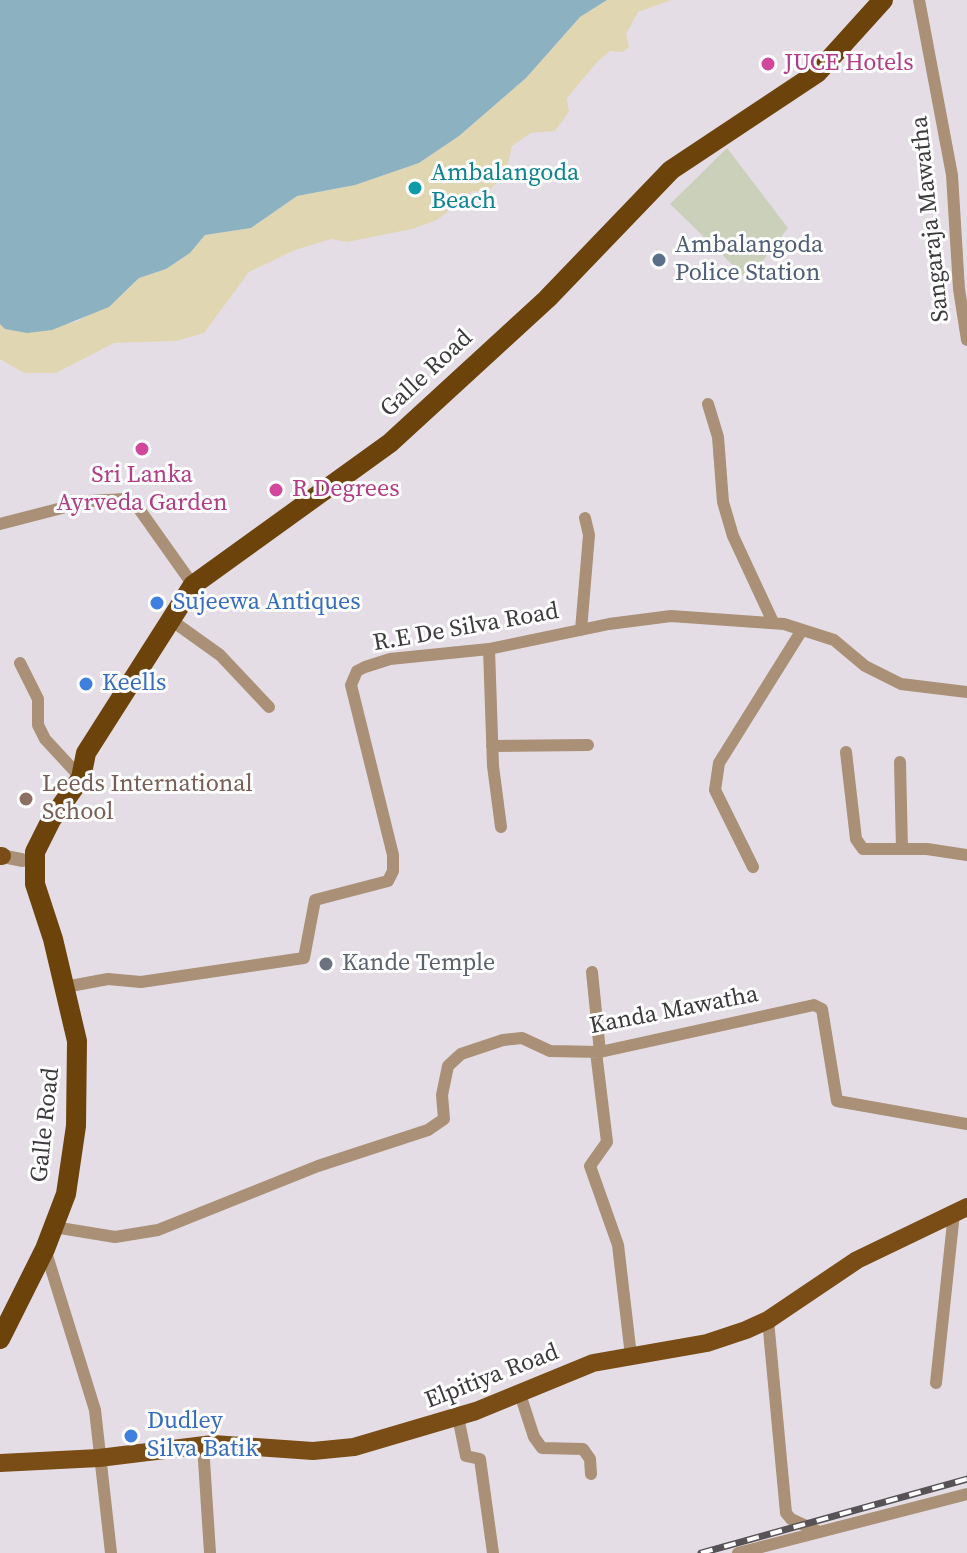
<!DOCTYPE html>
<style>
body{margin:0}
canvas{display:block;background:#e5dde6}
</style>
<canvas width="967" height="1553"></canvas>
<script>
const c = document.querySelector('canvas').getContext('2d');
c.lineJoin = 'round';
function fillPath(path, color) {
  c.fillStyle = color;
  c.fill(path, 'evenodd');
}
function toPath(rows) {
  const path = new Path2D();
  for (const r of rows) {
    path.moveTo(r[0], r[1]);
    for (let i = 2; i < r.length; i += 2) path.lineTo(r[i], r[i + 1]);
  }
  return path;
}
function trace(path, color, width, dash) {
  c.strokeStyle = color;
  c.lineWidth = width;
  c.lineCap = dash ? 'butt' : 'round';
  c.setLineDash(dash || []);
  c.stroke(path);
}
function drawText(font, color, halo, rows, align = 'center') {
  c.font = font + ' "Source Serif 4",serif';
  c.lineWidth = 6;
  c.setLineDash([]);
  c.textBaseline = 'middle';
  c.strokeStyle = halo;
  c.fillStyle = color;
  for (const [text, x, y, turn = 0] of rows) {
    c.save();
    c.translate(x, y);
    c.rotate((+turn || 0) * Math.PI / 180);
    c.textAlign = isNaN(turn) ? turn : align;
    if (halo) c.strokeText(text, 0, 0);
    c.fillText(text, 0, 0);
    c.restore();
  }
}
const green = toPath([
 [727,148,788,228,748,280,670,204]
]);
const sand = toPath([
 [607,0,672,0,638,12,626,34,629,47,623,52,610,51,598,61,567,98,569,112,555,131,531,133,512,146,506,173,488,192,473,191,437,220,412,229,347,242,331,239,295,250,249,272,204,333,176,341,114,343,56,373,24,373,0,359,0,324,5,329,76,322,120,297,139,278,166,269,190,253,205,235,251,228,297,196,355,185,419,163,459,136,526,78,580,17]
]);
const water = toPath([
 [0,0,607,0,580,17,526,78,459,136,419,163,355,185,297,196,251,228,205,235,190,253,166,269,139,278,109,307,52,330,27,333,5,329,0,324]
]);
const minor = toPath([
 [919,0,952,175,959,289,967,340],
 [708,404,718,437,723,502,733,536,773,622],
 [0,524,89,501,125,499,137,506,193,585],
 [171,620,220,655,269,707],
 [581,630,589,535,585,518],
 [489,649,493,766,501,827],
 [20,663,38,699,38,725,45,739,81,778],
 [492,746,588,745],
 [846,752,856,839,863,849,927,849,967,855],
 [900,762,902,849],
 [753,867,715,790,719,763,802,630],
 [592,972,600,1052],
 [65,987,108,979,141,982,304,958,315,900,388,881,393,871,393,855,351,685,357,671,365,667,390,659,489,649,609,624,671,616,784,624,834,640,865,666,901,684,967,692],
 [596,1052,607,1142,590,1166,618,1245,631,1356],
 [54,1227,115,1237,158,1230,318,1166,428,1130,444,1119,442,1095,448,1066,461,1054,503,1040,522,1038,550,1051,600,1052,814,1005,822,1009,837,1101,967,1124],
 [45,1249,95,1410,111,1553],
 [768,1320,786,1513,791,1519,817,1531],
 [936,1383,954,1213],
 [520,1394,534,1437,542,1448,583,1449,590,1459,591,1474],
 [458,1417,466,1456,480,1459,493,1553],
 [203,1445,210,1553],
 [738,1553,967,1494]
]);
const tertiary = toPath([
 [2,856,22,860]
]);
const primary = toPath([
 [0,856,2,856],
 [0,1463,99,1458,213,1444,313,1451,354,1447,476,1411,593,1363,707,1343,746,1330,768,1320,857,1260,967,1207]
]);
const trunk = toPath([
 [0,1339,45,1249,66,1194,76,1126,77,1041,53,939,35,884,35,852,51,820,81,778,86,753,193,585,390,443,547,299,671,170,817,73,883,0]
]);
const rail = toPath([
 [701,1553,967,1479]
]);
const markers = [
 [768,64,8,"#d1479c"],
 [415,188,8,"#0f9aa8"],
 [659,260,8,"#5c6f8a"],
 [142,449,8,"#d1479c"],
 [276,490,8,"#d1479c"],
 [157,603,8,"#3f7fe0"],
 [86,684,8,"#3f7fe0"],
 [26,799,8,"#8d6e63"],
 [326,964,8,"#6b7280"],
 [131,1436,8,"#3f7fe0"]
];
const hotelNames = [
 ["JUCE Hotels",784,64],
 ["Sri Lanka",142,476,"center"],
 ["Ayrveda Garden",142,504,"center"],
 ["R Degrees",292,490]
];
const cultureNames = [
 ["Ambalangoda",431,174],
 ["Beach",431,202]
];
const streetNames = [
 ["Sangaraja Mawatha",931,219,-96],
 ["Galle Road",427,374,-43],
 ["R.E De Silva Road",466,628,-10],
 ["Kanda Mawatha",674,1011,-11],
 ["Galle Road",46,1125,-84],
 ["Elpitiya Road",492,1377,-21]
];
const serviceNames = [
 ["Ambalangoda",675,246],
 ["Police Station",675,274]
];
const shopNames = [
 ["Sujeewa Antiques",173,603],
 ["Keells",102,684],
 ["Dudley",147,1422],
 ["Silva Batik",147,1450]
];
const educationNames = [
 ["Leeds International",42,785],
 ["School",42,813]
];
const worshipNames = [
 ["Kande Temple",342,964]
];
fillPath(green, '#cbd0bb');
fillPath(sand, '#e0d7b2');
fillPath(water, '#8cb2c1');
trace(minor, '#a99076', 12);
trace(tertiary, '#a99076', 14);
trace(primary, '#794d15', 18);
trace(trunk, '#6c430a', 20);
trace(rail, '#565256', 7);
trace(rail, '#fff', 4, [12]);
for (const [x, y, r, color] of markers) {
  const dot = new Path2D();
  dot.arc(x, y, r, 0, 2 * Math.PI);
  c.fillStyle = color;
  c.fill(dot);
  trace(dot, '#fff', 3);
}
drawText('24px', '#b23c85', '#fff', hotelNames, 'left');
drawText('24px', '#0d838f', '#fff', cultureNames, 'left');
drawText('24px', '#3d3a3d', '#fff', streetNames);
drawText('24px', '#4e5e75', '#fff', serviceNames, 'left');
drawText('24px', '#366cbe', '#fff', shopNames, 'left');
drawText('24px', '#785e54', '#fff', educationNames, 'left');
drawText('24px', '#5b616d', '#fff', worshipNames, 'left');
</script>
